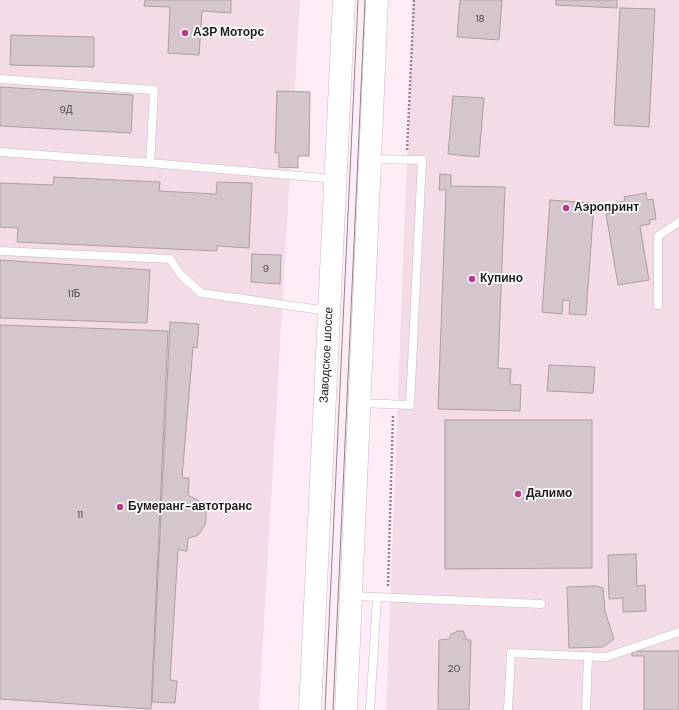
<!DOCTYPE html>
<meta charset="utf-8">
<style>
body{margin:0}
canvas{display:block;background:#feedf6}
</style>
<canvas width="679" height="710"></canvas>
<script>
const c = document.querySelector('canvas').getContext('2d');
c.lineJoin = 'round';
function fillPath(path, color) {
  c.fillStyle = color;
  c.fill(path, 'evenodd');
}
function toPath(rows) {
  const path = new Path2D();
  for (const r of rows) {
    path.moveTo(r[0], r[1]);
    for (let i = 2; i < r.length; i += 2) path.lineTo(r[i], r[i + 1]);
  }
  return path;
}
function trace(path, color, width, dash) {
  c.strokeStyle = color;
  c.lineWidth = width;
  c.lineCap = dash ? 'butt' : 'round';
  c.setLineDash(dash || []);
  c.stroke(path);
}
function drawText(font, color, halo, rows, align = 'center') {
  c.font = font + ' "DM Sans",sans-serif';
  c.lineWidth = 3.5;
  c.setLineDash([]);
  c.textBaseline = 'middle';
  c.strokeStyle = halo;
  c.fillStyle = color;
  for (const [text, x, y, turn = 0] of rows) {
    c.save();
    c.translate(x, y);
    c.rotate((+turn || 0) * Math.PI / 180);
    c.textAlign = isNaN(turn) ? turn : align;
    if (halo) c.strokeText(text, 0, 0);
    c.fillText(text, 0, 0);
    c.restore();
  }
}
const built = toPath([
 [0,0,300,0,259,710,0,710],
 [413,0,679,0,679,710,386,710]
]);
const building = toPath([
 [145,0,231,0,231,13,202,11,199,55,168,53,170,7,144,6,145,0],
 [460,0,502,0,499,40,457,37,460,0],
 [556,0,617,0,617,8,556,5,556,0],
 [620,8,655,9,649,127,614,125,620,8],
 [11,35,94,37,94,67,10,65,11,35],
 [0,87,133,95,131,133,0,126,0,87],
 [277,91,310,92,309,156,298,156,298,168,279,167,279,153,275,153,277,91],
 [453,96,484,98,479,157,448,154,453,96],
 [440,174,451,175,451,186,505,187,498,368,511,369,510,384,521,385,520,411,438,409,446,190,439,190,440,174],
 [54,177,160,182,159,191,216,194,217,182,252,183,249,248,217,246,217,251,17,242,18,228,0,227,0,183,53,185,54,177],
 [646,193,647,200,653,199,656,219,649,220,650,224,640,226,649,280,618,285,606,214,612,213,611,204,625,201,624,197,646,193],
 [550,200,594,203,586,315,569,314,570,301,563,300,562,314,542,312,550,200],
 [252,254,281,255,280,284,251,282,252,254],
 [0,260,150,270,147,323,0,318,0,260],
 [170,322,199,324,197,348,193,347,182,478,189,478,188,495,201,502,206,512,206,519,205,525,199,534,196,536,188,538,187,551,178,550,170,680,177,681,175,703,152,702,170,322],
 [0,325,168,331,151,709,0,699,0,325],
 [549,365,595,367,593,393,547,391,549,365],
 [445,420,592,420,592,568,445,569,445,420],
 [636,554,637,586,645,585,646,611,623,612,623,598,609,599,608,555,636,554],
 [596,586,603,588,605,611,614,639,603,647,569,648,567,587,596,586],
 [458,631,463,631,467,640,471,640,469,710,438,710,439,640,449,639,451,634,458,631],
 [632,651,679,651,679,710,644,710,644,656,632,656,632,651]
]);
const path = toPath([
 [407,150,414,0],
 [388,586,393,415]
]);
const service = toPath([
 [0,79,154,90,150,163],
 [0,152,150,163,335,179],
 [0,251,170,259,181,275,201,293,328,311],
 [658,305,658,236,679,222],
 [360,403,410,405,422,160,371,159],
 [352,596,541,604],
 [370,710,377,598],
 [508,710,511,653,606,657,679,632],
 [586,710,588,656]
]);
const primary = toPath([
 [310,710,344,0],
 [346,710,377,0]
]);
const tram = toPath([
 [325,710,358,0],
 [333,710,365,0]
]);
const markers = [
 [185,33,4,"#b83a88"],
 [566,208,4,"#b83a88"],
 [472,279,4,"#b83a88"],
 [518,494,4,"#b83a88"],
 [120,507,4,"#b83a88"]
];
const numberNames = [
 ["18",480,19],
 ["9Д",66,110],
 ["9",266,269],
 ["11Б",74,294],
 ["11",80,515],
 ["20",454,669]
];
const poiNames = [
 ["АЗР Моторс",193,33],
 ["Аэропринт",574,208],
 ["Купино",480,279],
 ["Далимо",526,494],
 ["Бумеранг-автотранс",128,507]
];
const streetNames = [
 ["Заводское шоссе",327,355,-87]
];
fillPath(built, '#f3dce8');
fillPath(building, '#d5c5cd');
trace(building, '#ad9da5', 1);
trace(service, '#c8b8c0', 9);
trace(primary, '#c8b8c0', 23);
trace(path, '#92868c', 2.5, [2, 2]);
trace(service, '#fff', 8);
trace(primary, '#fff', 22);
trace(tram, '#90848a', 1);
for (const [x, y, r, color] of markers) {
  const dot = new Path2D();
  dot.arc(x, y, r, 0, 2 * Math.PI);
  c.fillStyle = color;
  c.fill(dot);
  trace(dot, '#fff', 1.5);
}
drawText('10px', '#4f464a', null, numberNames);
drawText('bold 12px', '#221c1f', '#fff', poiNames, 'left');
drawText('12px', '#221c1f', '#fff', streetNames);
</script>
